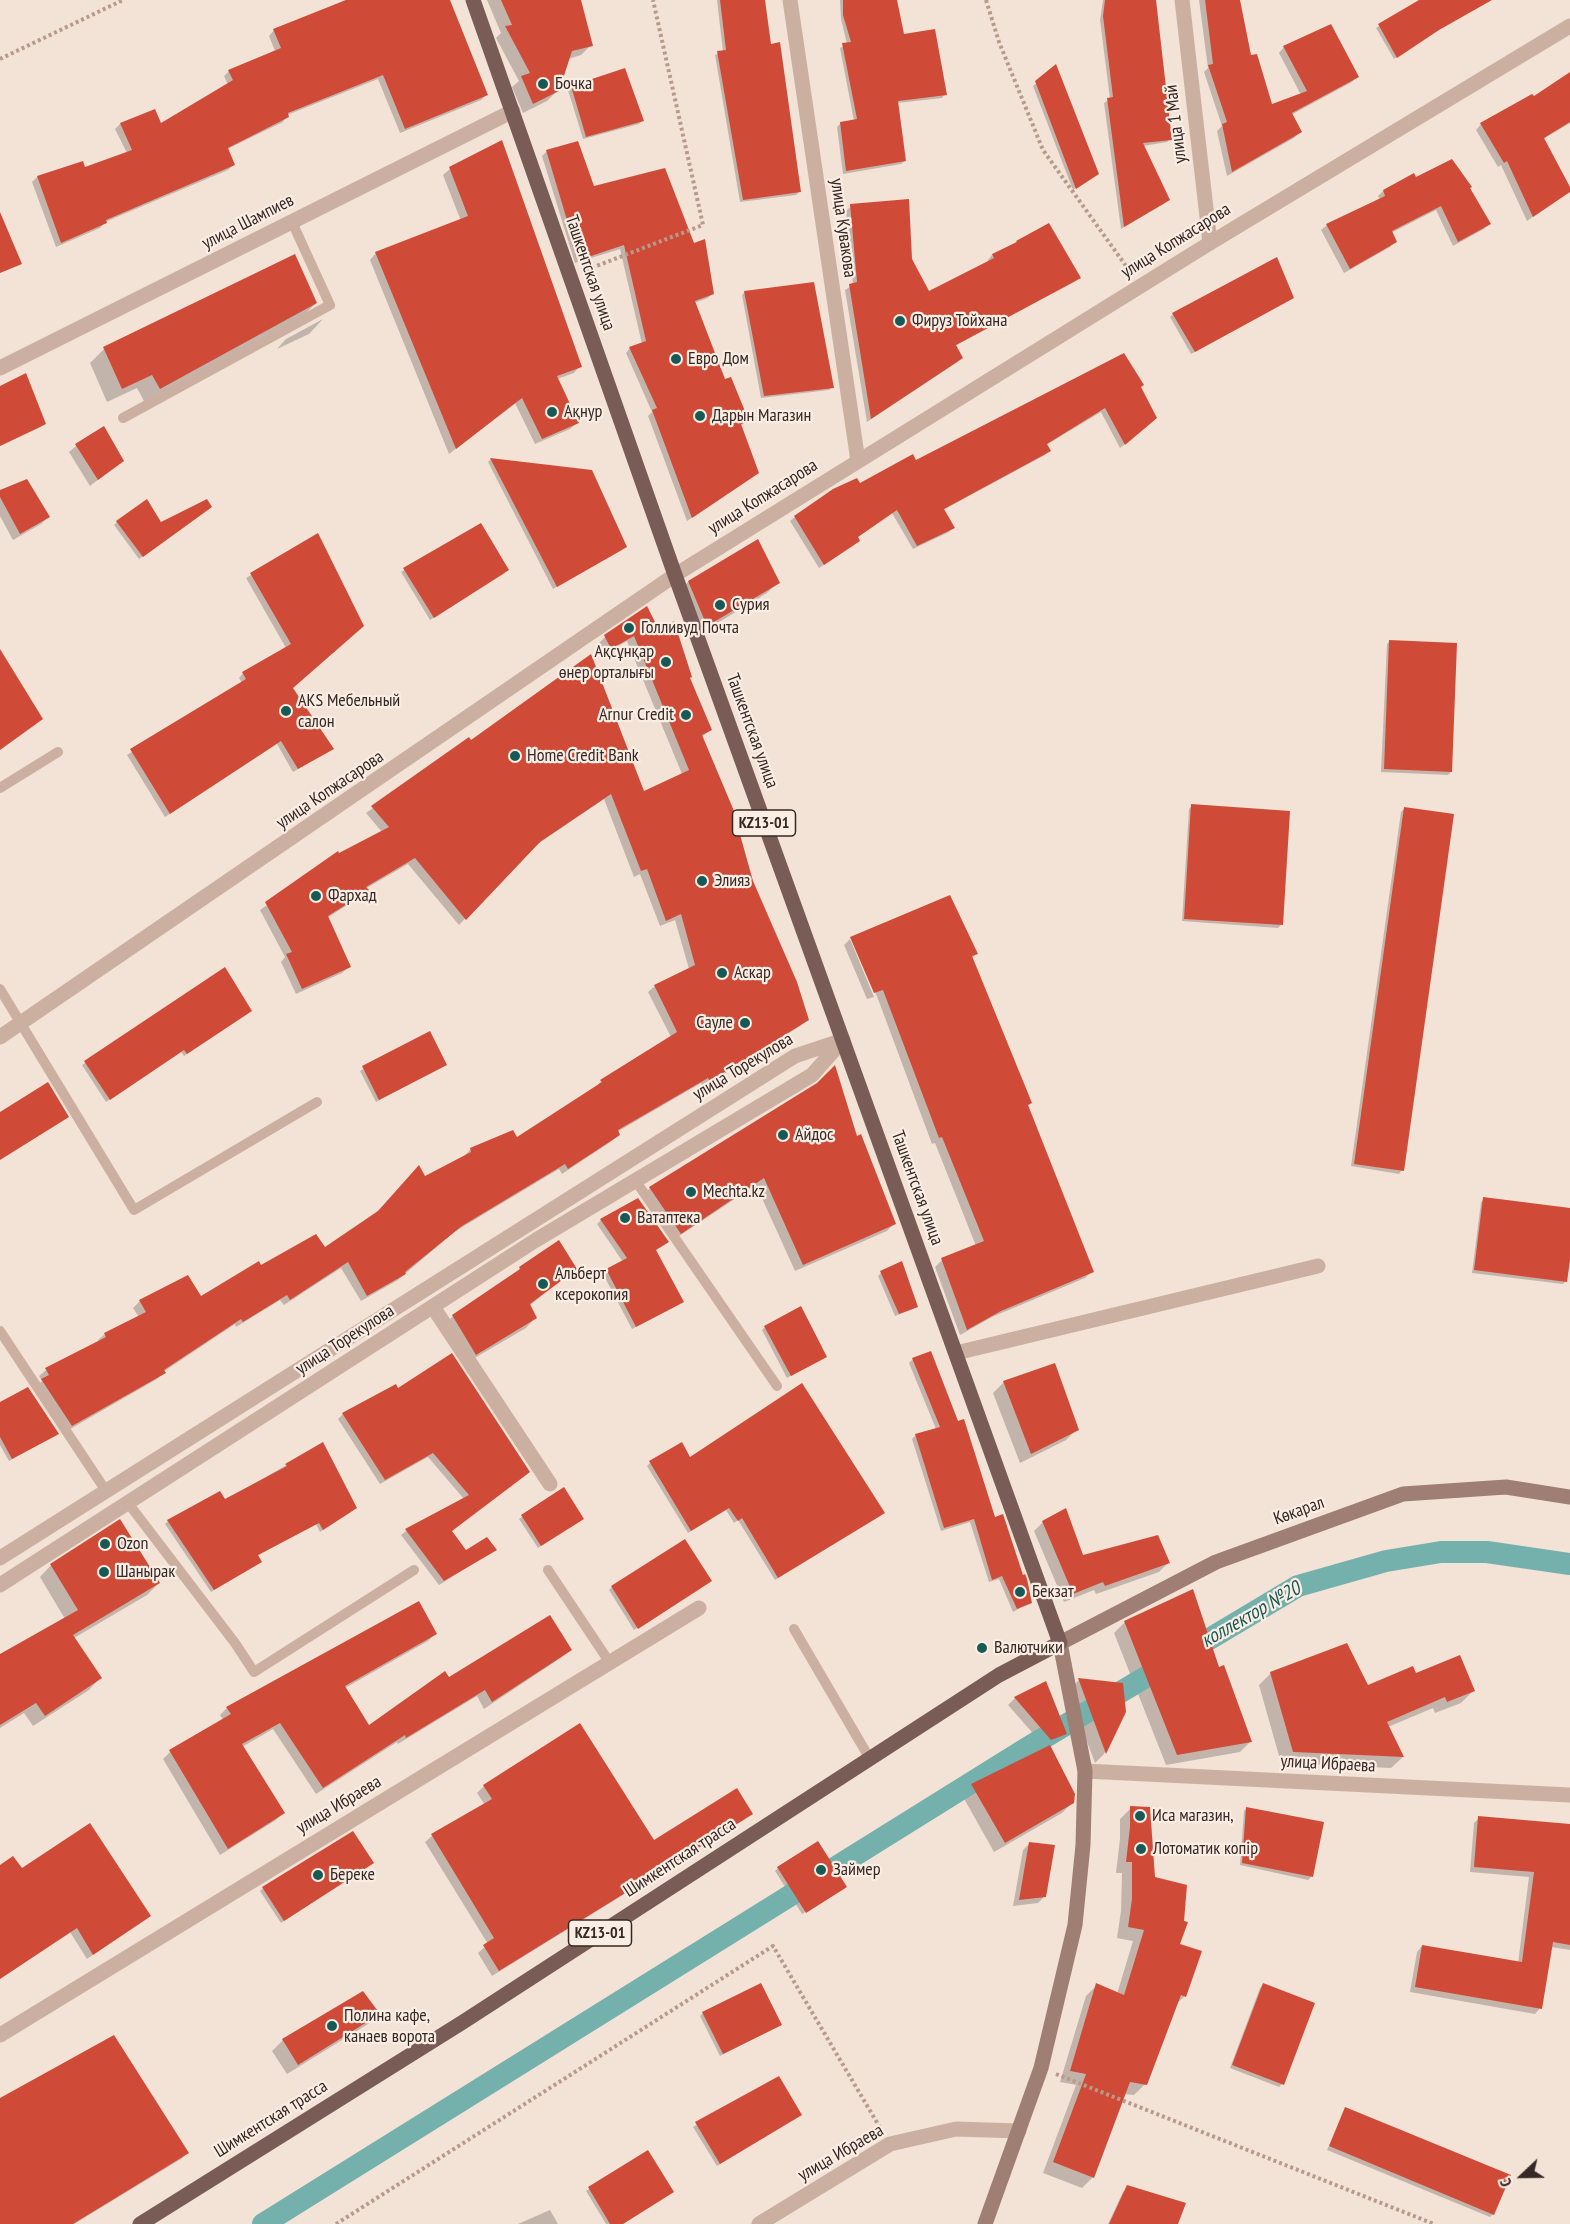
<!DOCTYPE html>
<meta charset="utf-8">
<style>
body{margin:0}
#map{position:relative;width:1570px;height:2224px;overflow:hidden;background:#f3e2d6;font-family:"PT Sans Narrow",sans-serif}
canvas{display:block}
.north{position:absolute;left:1492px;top:2146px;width:60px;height:60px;-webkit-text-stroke:4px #faede3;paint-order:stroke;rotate:248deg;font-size:16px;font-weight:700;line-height:24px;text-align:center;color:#352825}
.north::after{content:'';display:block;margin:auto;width:21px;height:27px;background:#352825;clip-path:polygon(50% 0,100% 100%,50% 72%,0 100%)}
</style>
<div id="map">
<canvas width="1570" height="2224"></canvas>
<div class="north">С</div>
</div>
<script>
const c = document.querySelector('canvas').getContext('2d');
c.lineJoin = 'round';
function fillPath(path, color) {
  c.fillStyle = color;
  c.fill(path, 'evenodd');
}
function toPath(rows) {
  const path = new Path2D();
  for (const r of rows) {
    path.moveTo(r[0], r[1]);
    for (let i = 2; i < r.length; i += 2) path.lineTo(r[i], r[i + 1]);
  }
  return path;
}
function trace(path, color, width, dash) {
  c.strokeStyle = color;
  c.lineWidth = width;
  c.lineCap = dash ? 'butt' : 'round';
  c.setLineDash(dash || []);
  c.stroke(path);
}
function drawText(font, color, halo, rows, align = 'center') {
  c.font = font + ' "PT Sans Narrow",sans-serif';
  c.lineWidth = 4.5;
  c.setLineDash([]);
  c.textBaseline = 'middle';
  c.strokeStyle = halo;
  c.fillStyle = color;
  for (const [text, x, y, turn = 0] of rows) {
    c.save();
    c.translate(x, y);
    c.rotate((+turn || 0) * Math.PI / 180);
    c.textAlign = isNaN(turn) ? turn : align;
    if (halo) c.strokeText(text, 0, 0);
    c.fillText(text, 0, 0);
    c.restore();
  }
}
const shadow = toPath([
 [346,0,448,0,486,95,481,100,400,133,378,79,287,115,283,122,227,149,233,165,228,170,105,222,100,228,56,247,32,182,37,177,82,162,84,169,127,153,115,129,120,124,154,110,161,126,228,85,224,76,229,71,275,51,269,36,274,30],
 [487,0,539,0,591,45,581,55,568,59,557,91,547,101,523,113,512,87,519,81,496,38,501,33],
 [717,0,763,0,769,45,799,192,796,195,740,202,715,55,723,52],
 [840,0,896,0,903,35,945,94,942,98,897,103,905,161,901,164,843,174,837,127,841,123,854,121,840,48,847,44,841,19],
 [1103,0,1154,0,1170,139,1167,142,1143,146,1165,203,1121,229,1104,103,1110,99,1100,20],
 [1199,0,1238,0,1250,57,1271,106,1301,95,1279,53,1284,47,1357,76,1352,82,1291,115,1300,132,1294,138,1227,176,1217,131,1222,126,1204,72,1208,68],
 [1422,0,1490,0,1434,32,1394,59,1376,28],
 [1055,67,1094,176,1073,190,1033,86],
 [624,70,642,121,639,124,583,139,568,90,571,87],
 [1570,74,1570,123,1543,139,1570,190,1527,221,1501,165,1498,167,1476,130,1481,124,1533,99],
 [577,143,593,187,712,294,708,298,694,303,724,381,747,421,740,426,758,473,687,521,648,416,652,412,626,353,630,348,642,344,620,249,575,263,542,156,546,152],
 [450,169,580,366,574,373,557,379,577,423,570,429,535,444,515,403,449,454,370,260,376,253,461,221,443,175],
 [1416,179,1469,188,1489,224,1484,229,1453,246,1436,210,1391,233,1396,241,1390,247,1344,273,1321,230,1327,225,1380,200,1378,196,1383,191],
 [851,206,911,259,928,293,989,262,988,260,992,255,1048,225,1079,278,1074,282,955,346,961,358,956,363,867,422,845,290,853,285,846,211],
 [745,292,832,387,829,390,761,398,742,295],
 [1293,298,1191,354,1170,317,1173,314],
 [316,303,301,318,145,403,137,388,107,402,90,363,104,349],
 [323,319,309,334,277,349,286,339],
 [0,387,45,424,41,427,0,446],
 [1139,387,1151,423,1120,448,1101,412,1046,445,1049,450,1045,455,943,510,953,528,949,532,913,549,892,513,856,538,854,545,819,568,790,521,795,517,859,485,916,462],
 [103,428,122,461,90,486,69,452,76,446],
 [491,459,622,550,553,589,488,462],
 [0,492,48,517,41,524,13,540,0,516],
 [207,510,139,559,114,525,117,522,160,524],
 [480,525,505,573,430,620,401,572],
 [317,535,292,688,332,749,293,772,277,744,165,817,127,755,242,683,239,678,243,673,286,648,246,578],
 [758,541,778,582,767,593,696,636,678,593,688,582],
 [659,634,689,678,710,730,702,737,738,832,752,882,807,1020,800,1026,703,1087,701,1083,617,1132,619,1134,612,1141,562,1174,559,1169,454,1232,398,1280,361,1301,341,1268,284,1305,280,1300,236,1327,235,1324,163,1372,157,1379,65,1432,36,1387,42,1381,39,1376,46,1370,99,1342,98,1340,105,1334,139,1317,133,1308,140,1301,188,1277,201,1298,260,1267,325,1249,424,1178,464,1156,470,1150,512,1131,517,1140,595,1088,601,1081,671,1037,648,992,655,986,689,969,675,920,660,926,640,874,634,877,604,799,533,847,459,925,408,864,365,889,367,890,360,897,327,918,349,967,342,973,296,994,281,962,285,957,260,910,339,854,382,832,366,813,468,739,643,793,682,774,627,641,604,654,599,643,605,637],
 [1390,641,1451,772,1448,775,1381,772,1387,644],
 [1192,806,1281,925,1278,928,1182,921,1189,809],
 [1404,809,1402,1170,1399,1174,1351,1166,1401,812],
 [851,938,976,954,971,959,1030,1103,1027,1107,1092,1271,1085,1278,992,1317,960,1335,935,1267,942,1260,976,1246,935,1143,932,1144,878,999,853,939,850,939],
 [850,939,874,997,867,999,844,945],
 [225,969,247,1013,184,1056,181,1052,106,1102,82,1065],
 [429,1033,442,1067,376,1102,360,1071],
 [856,1138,895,1223,887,1231,795,1271,756,1185,673,1240,642,1196,650,1188],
 [1484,1199,1570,1210,1570,1248,1566,1281,1563,1284,1472,1273,1481,1202],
 [601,1220,655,1251,678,1305,632,1329,603,1274,623,1262,597,1224],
 [558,1242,575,1268,529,1306,535,1318,526,1328,466,1363,444,1325,453,1316,511,1277,520,1269],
 [881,1273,916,1306,913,1309,895,1316,878,1276],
 [765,1327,825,1357,787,1378,762,1330],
 [913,1359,1030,1602,1013,1612,999,1579,989,1582,970,1522,941,1531,912,1439,916,1435,936,1429,909,1363],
 [1004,1382,1077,1429,1066,1440,1020,1463,993,1393],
 [0,1404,54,1436,9,1461,0,1445],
 [343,1414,528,1472,451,1531,466,1552,495,1550,439,1585,401,1535,406,1531,464,1499,428,1457,380,1484,338,1419],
 [323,1444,352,1511,320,1532,316,1524,257,1556,257,1564,211,1592,165,1524,168,1521,224,1501],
 [690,1459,880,1516,775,1580,738,1520,734,1523,726,1510,688,1533,647,1466,650,1463],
 [564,1489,579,1521,538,1548,519,1519],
 [1043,1522,1082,1557,1168,1563,1159,1572,1096,1594,1094,1590,1064,1602,1034,1531],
 [51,1565,159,1583,147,1595,74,1638,100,1678,89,1690,33,1726,24,1713,0,1728,0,1656,65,1619,40,1577],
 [710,1581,634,1630,609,1590,612,1587],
 [1125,1622,1218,1669,1250,1742,1240,1752,1166,1765,1114,1633],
 [435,1634,428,1641,345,1688,369,1728,449,1679,570,1649,562,1657,484,1709,477,1696,398,1744,397,1742,316,1794,273,1729,242,1747,283,1813,276,1820,220,1855,163,1759,170,1752,223,1720,220,1715,227,1708],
 [1271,1673,1367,1686,1415,1675,1473,1691,1461,1703,1435,1713,1433,1708,1388,1727,1403,1757,1391,1768,1281,1763,1259,1685],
 [1079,1680,1125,1712,1104,1754,1095,1763,1068,1691],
 [1045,1683,1066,1734,1059,1741,1044,1746,1008,1705,1015,1698],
 [580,1725,653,1842,751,1813,744,1820,492,1976,478,1953,488,1944,425,1842,432,1836,485,1805,477,1793,484,1786],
 [972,1785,1073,1802,1062,1813,994,1852,962,1795],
 [1131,1808,1178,1945,1185,1996,1175,2005,1145,2084,1134,2095,1124,2094,1093,2177,1082,2188,1043,2173,1076,2085,1060,2082,1086,1996,1097,1985,1117,1994,1133,1941,1117,1938,1121,1911,1122,1873,1116,1873,1120,1839,1120,1819],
 [1247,1808,1311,1877,1308,1880,1240,1865,1244,1811],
 [1479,1818,1570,1826,1570,1950,1551,1947,1540,2008,1535,2014,1410,1992,1417,1952,1422,1946,1518,1963,1529,1877,1470,1872,1474,1823],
 [1030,1843,1045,1896,1038,1903,1013,1906,1023,1850],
 [369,1866,281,1923,260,1891,263,1888],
 [0,1867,22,1871,149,1916,87,1959,70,1932,0,1979],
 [778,1868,842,1890,802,1914,775,1871],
 [1263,1985,1282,2084,1279,2087,1230,2068,1260,1988],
 [703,2013,780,2025,720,2056,700,2016],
 [378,2014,368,2024,287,2074,272,2051,283,2040],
 [778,2078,800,2115,717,2166,693,2127],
 [0,2100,187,2153,181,2159,74,2224,0,2224],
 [1346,2109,1493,2214,1490,2217,1327,2150],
 [647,2152,673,2192,623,2224,606,2224,586,2191],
 [1128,2187,1177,2224,1108,2224,1123,2192],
 [550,2210,558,2224,518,2224]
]);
const canal = toPath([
 [263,2224,1027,1748,1298,1586,1386,1561,1441,1552,1487,1552,1570,1564]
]);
const building = toPath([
 [346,0,450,0,488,95,405,129,383,75,288,113,289,117,228,148,235,165,106,220,107,223,61,243,37,176,83,161,85,167,132,150,120,123,155,109,161,123,233,80,228,70,281,48,273,29],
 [501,0,581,0,593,46,572,51,559,91,533,104,521,76,530,73,505,26,512,25],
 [720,0,765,0,771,44,780,42,801,192,743,200,717,51,726,50],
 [843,0,897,0,904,34,935,29,947,95,898,101,906,161,846,171,840,122,857,119,842,43,851,42,843,15],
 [1105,0,1156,0,1172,140,1143,143,1170,200,1124,227,1107,98,1113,97,1103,16],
 [1205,0,1240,0,1251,55,1257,54,1272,104,1307,91,1283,46,1331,24,1359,77,1292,113,1302,132,1232,172,1222,124,1227,122,1208,65,1213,64],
 [1419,0,1492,0,1439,30,1397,58,1378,24],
 [1056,64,1099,174,1076,189,1035,81],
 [625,68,644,121,586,137,571,86],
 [1570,72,1570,122,1544,138,1570,187,1570,192,1533,217,1507,161,1504,163,1480,123,1532,94,1534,96],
 [502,140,582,367,557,376,579,423,542,439,522,398,456,449,375,252,468,216,449,167],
 [578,141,594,186,665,168,694,243,705,239,714,294,695,301,725,379,731,377,749,421,741,424,759,473,692,518,652,410,657,408,629,347,646,341,624,245,579,260,546,150],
 [1452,159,1472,187,1470,188,1491,224,1458,242,1441,206,1392,231,1397,242,1350,269,1326,224,1385,196,1383,190,1414,173,1416,177],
 [909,199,912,259,929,291,994,258,992,254,1017,242,1016,241,1049,223,1081,278,956,345,963,358,871,419,849,284,857,282,850,204],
 [0,212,22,264,0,273],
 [295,254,317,303,160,389,152,375,122,389,103,347],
 [1277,257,1294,298,1195,352,1172,313],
 [814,282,834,388,764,396,744,291],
 [1124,353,1144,385,1141,387,1157,418,1125,445,1105,408,1047,444,1051,451,944,509,955,528,917,546,897,510,858,537,860,541,824,565,794,516,833,489,857,478,860,483,913,454,916,460],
 [26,373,46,424,0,446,0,386],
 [104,426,124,461,98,480,75,444],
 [490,458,592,470,627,547,557,587],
 [27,479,50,517,20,534,0,497,0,490],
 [147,499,161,522,207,499,212,507,143,557,116,521],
 [481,523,509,570,434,618,403,568],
 [318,533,364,626,293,688,334,749,298,769,281,741,170,814,130,749,246,679,242,672,291,644,250,573],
 [758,539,780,583,707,626,688,581],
 [647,606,660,632,674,621,692,677,690,678,712,730,702,735,742,830,739,831,753,881,797,982,809,1020,710,1081,708,1078,618,1130,620,1135,568,1169,565,1164,462,1226,405,1272,406,1274,367,1296,348,1262,290,1300,287,1295,243,1322,241,1319,164,1370,166,1373,72,1426,41,1379,49,1375,45,1368,106,1337,104,1333,146,1312,139,1300,188,1275,201,1296,259,1261,261,1265,316,1234,325,1247,378,1211,419,1165,425,1176,471,1152,470,1148,513,1130,517,1137,602,1082,600,1080,677,1032,654,985,695,965,681,914,666,921,647,869,641,871,611,794,540,842,466,920,415,858,366,887,369,890,328,916,351,967,302,989,286,954,292,952,265,902,338,851,339,853,389,827,371,806,469,737,471,740,591,654,644,791,689,770,634,636,611,649,604,635],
 [1389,640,1457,643,1452,772,1384,769],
 [0,649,43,719,0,750],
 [1191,804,1290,811,1283,925,1184,919],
 [1404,807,1454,814,1404,1171,1354,1164],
 [950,895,978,954,972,956,1032,1103,1028,1105,1094,1272,1001,1311,967,1330,941,1258,984,1241,942,1137,939,1138,883,990,874,993,850,937],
 [225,967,252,1011,187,1054,184,1050,110,1100,84,1061],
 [430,1031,447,1065,379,1100,362,1066],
 [835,1065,857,1136,861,1134,896,1224,803,1265,764,1178,681,1234,649,1187,817,1083],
 [48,1082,69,1117,0,1160,0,1112],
 [1483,1197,1570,1208,1570,1260,1567,1282,1474,1270],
 [638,1198,669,1242,656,1250,684,1302,636,1327,606,1269,627,1258,600,1219],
 [559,1240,577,1269,530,1304,537,1318,476,1355,452,1315,520,1269,519,1267],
 [902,1261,918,1307,899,1314,880,1271],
 [801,1306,827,1357,791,1376,764,1326],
 [931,1351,958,1421,964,1419,995,1517,1003,1514,1023,1575,1025,1574,1027,1579,1032,1603,1017,1609,1002,1576,992,1580,974,1519,944,1528,915,1434,940,1427,912,1358],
 [452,1353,530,1472,452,1531,466,1550,487,1537,497,1550,444,1581,405,1529,469,1495,433,1453,385,1480,342,1413,396,1384,398,1388],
 [1055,1363,1079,1430,1031,1454,1003,1381],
 [802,1383,885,1513,778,1578,742,1518,738,1521,729,1508,691,1531,649,1461,682,1442,690,1457],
 [28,1387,59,1434,12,1459,0,1437,0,1402],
 [323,1442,357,1508,323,1530,319,1523,258,1555,262,1562,214,1590,167,1520,220,1491,225,1499,287,1466,285,1464],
 [564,1487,584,1519,541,1546,521,1515],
 [1066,1508,1083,1555,1158,1535,1170,1563,1105,1586,1103,1582,1073,1594,1042,1521],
 [120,1519,160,1583,73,1635,102,1678,45,1716,36,1703,0,1725,0,1654,78,1610,50,1564],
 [685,1539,712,1581,638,1629,611,1586],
 [1193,1589,1219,1667,1224,1665,1252,1742,1177,1755,1124,1621],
 [419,1601,437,1634,345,1686,369,1725,445,1671,449,1677,550,1615,572,1650,492,1702,485,1690,406,1738,405,1735,323,1788,280,1723,242,1744,285,1813,228,1849,169,1750,231,1714,226,1707],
 [1347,1643,1368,1685,1413,1666,1416,1673,1460,1655,1475,1691,1447,1702,1445,1697,1387,1722,1404,1757,1293,1752,1270,1672],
 [1078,1678,1123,1683,1126,1712,1106,1754],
 [1046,1681,1067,1734,1051,1740,1014,1697],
 [580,1723,654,1840,737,1788,753,1814,499,1971,483,1945,494,1938,431,1834,492,1799,483,1785],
 [1050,1745,1075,1794,1074,1803,1005,1843,971,1784],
 [1130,1806,1150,1807,1155,1877,1187,1885,1184,1921,1188,1922,1180,1944,1202,1951,1186,1997,1181,1995,1147,2085,1130,2082,1094,2178,1053,2162,1086,2074,1070,2071,1096,1983,1124,1995,1144,1930,1128,1927,1132,1899,1132,1862,1126,1862,1130,1827],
 [1246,1807,1324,1822,1313,1877,1242,1863],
 [1478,1816,1570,1824,1570,1945,1553,1942,1542,2009,1415,1987,1422,1945,1522,1962,1534,1872,1474,1867],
 [90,1823,151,1916,93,1955,77,1928,0,1979,0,1865,13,1856,22,1868],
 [353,1831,374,1863,284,1921,262,1887],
 [818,1841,847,1887,806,1913,777,1867],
 [1029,1842,1055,1845,1046,1897,1019,1900],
 [761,1983,782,2025,723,2054,702,2012],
 [1263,1983,1315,2003,1284,2085,1232,2065],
 [363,1991,380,2014,298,2065,282,2039],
 [114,2035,189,2153,73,2224,0,2224,0,2098],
 [779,2076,802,2115,720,2164,695,2122],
 [1345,2107,1511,2175,1494,2215,1329,2146],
 [648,2150,674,2192,623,2224,610,2224,588,2187],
 [1127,2185,1186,2203,1178,2224,1109,2224]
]);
const path = toPath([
 [986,0,999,42,1043,150,1131,273],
 [0,59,123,0],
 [586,270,703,225,653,0],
 [1056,2074,1434,2224],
 [336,2224,773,1946,882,2131]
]);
const lane = toPath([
 [123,418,330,305,292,222],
 [0,788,58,752],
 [0,989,134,1210,317,1102],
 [635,1180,777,1386],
 [0,1331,106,1491],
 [128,1503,235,1643,254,1672,414,1570],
 [548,1570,610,1663],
 [794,1629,870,1759]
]);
const street = toPath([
 [790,0,858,461],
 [1182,0,1210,243],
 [0,368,513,111],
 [0,1037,675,575,1210,243,1570,26],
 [433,1307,550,1484],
 [956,1353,1318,1266],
 [0,1558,795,1056,843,1040],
 [0,1585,536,1240,812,1075,843,1040],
 [1085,1771,1570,1795],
 [0,2035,699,1608],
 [759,2224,890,2144,956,2129,1019,2131]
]);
const secondary = toPath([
 [985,2224,1041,2068,1075,1925,1083,1845,1085,1771,1060,1643,1216,1562,1403,1494,1506,1487,1570,1497]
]);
const primary = toPath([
 [140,2224,463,2022,999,1675,1060,1643,675,575,473,0]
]);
const markers = [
 [543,84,6,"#185956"],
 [900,321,6,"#185956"],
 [676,359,6,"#185956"],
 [552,412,6,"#185956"],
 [700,416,6,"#185956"],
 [720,605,6,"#185956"],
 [629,628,6,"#185956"],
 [666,662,6,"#185956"],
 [286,711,6,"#185956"],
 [686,715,6,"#185956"],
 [515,756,6,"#185956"],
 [702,881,6,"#185956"],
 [316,896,6,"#185956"],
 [722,973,6,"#185956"],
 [745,1023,6,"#185956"],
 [783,1135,6,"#185956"],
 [691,1192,6,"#185956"],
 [625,1218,6,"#185956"],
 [543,1284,6,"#185956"],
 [105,1544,6,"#185956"],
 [104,1572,6,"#185956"],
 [1020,1592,6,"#185956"],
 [982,1648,6,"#185956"],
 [1140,1816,6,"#185956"],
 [1141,1849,6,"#185956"],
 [821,1870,6,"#185956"],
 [318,1875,6,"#185956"],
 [332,2026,6,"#185956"]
];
const shields = [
 [764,823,63],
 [600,1933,63]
];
const shieldNames = [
 ["KZ13-01",764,823],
 ["KZ13-01",600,1933]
];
const poiNames = [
 ["Бочка",555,84],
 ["Фируз Тойхана",912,321],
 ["Евро Дом",688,359],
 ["Ақнур",564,412],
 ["Дарын Магазин",712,416],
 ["Сурия",732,605],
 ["Голливуд Почта",641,628],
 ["Ақсұнқар",654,652,"right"],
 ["өнер орталығы",654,673,"right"],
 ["AKS Мебельный",298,701],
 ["салон",298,722],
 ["Arnur Credit",674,715,"right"],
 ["Home Credit Bank",527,756],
 ["Элияз",714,881],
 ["Фархад",328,896],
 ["Аскар",734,973],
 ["Сауле",733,1023,"right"],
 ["Айдос",795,1135],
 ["Mechta.kz",703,1192],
 ["Ватаптека",637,1218],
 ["Альберт",555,1274],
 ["ксерокопия",555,1295],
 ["Ozon",117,1544],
 ["Шанырак",116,1572],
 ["Бекзат",1032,1592],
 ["Валютчики",994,1648],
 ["Иса магазин,",1152,1816],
 ["Лотоматик копір",1153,1849],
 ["Займер",833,1870],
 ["Береке",330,1875],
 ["Полина кафе,",344,2016],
 ["канаев ворота",344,2037]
];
const streetNames = [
 ["улица 1 Май",1176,124,-97],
 ["улица Шампиев",248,222,-27],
 ["улица Кувакова",843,228,82],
 ["улица Копжасарова",1176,241,-32],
 ["Ташкентская улица",590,273,71],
 ["улица Копжасарова",763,497,-32],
 ["Ташкентская улица",752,731,70],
 ["улица Копжасарова",330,790,-34],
 ["улица Торекулова",743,1067,-31],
 ["Ташкентская улица",917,1188,70],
 ["улица Торекулова",345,1340,-33],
 ["Көкарал",1299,1511,-20],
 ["улица Ибраева",1328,1764,3],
 ["улица Ибраева",339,1805,-31],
 ["Шимкентская трасса",680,1858,-33],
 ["Шимкентская трасса",271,2119,-32],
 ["улица Ибраева",841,2153,-30]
];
const waterNames = [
 ["коллектор №20",1251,1615,-30]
];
fillPath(shadow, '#0003');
trace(canal, '#74b1ad', 22);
fillPath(building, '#cf4b38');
trace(path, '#b79a8c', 4, [3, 3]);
trace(lane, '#cbb0a2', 10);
trace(street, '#cbb0a2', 15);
trace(secondary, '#9f7e73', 15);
trace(primary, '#785c55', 15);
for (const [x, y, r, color] of markers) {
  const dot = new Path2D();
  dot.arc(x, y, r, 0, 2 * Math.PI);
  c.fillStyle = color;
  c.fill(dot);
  trace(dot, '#faede3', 2);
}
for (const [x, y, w] of shields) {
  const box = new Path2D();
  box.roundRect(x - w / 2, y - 13, w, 26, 4.5);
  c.fillStyle = '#faede3';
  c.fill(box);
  trace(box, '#352825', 1.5);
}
drawText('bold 16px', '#352825', null, shieldNames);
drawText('18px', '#352825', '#faede3', poiNames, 'left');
drawText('18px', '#352825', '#faede3', streetNames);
drawText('italic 20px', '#185956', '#faede3', waterNames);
</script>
